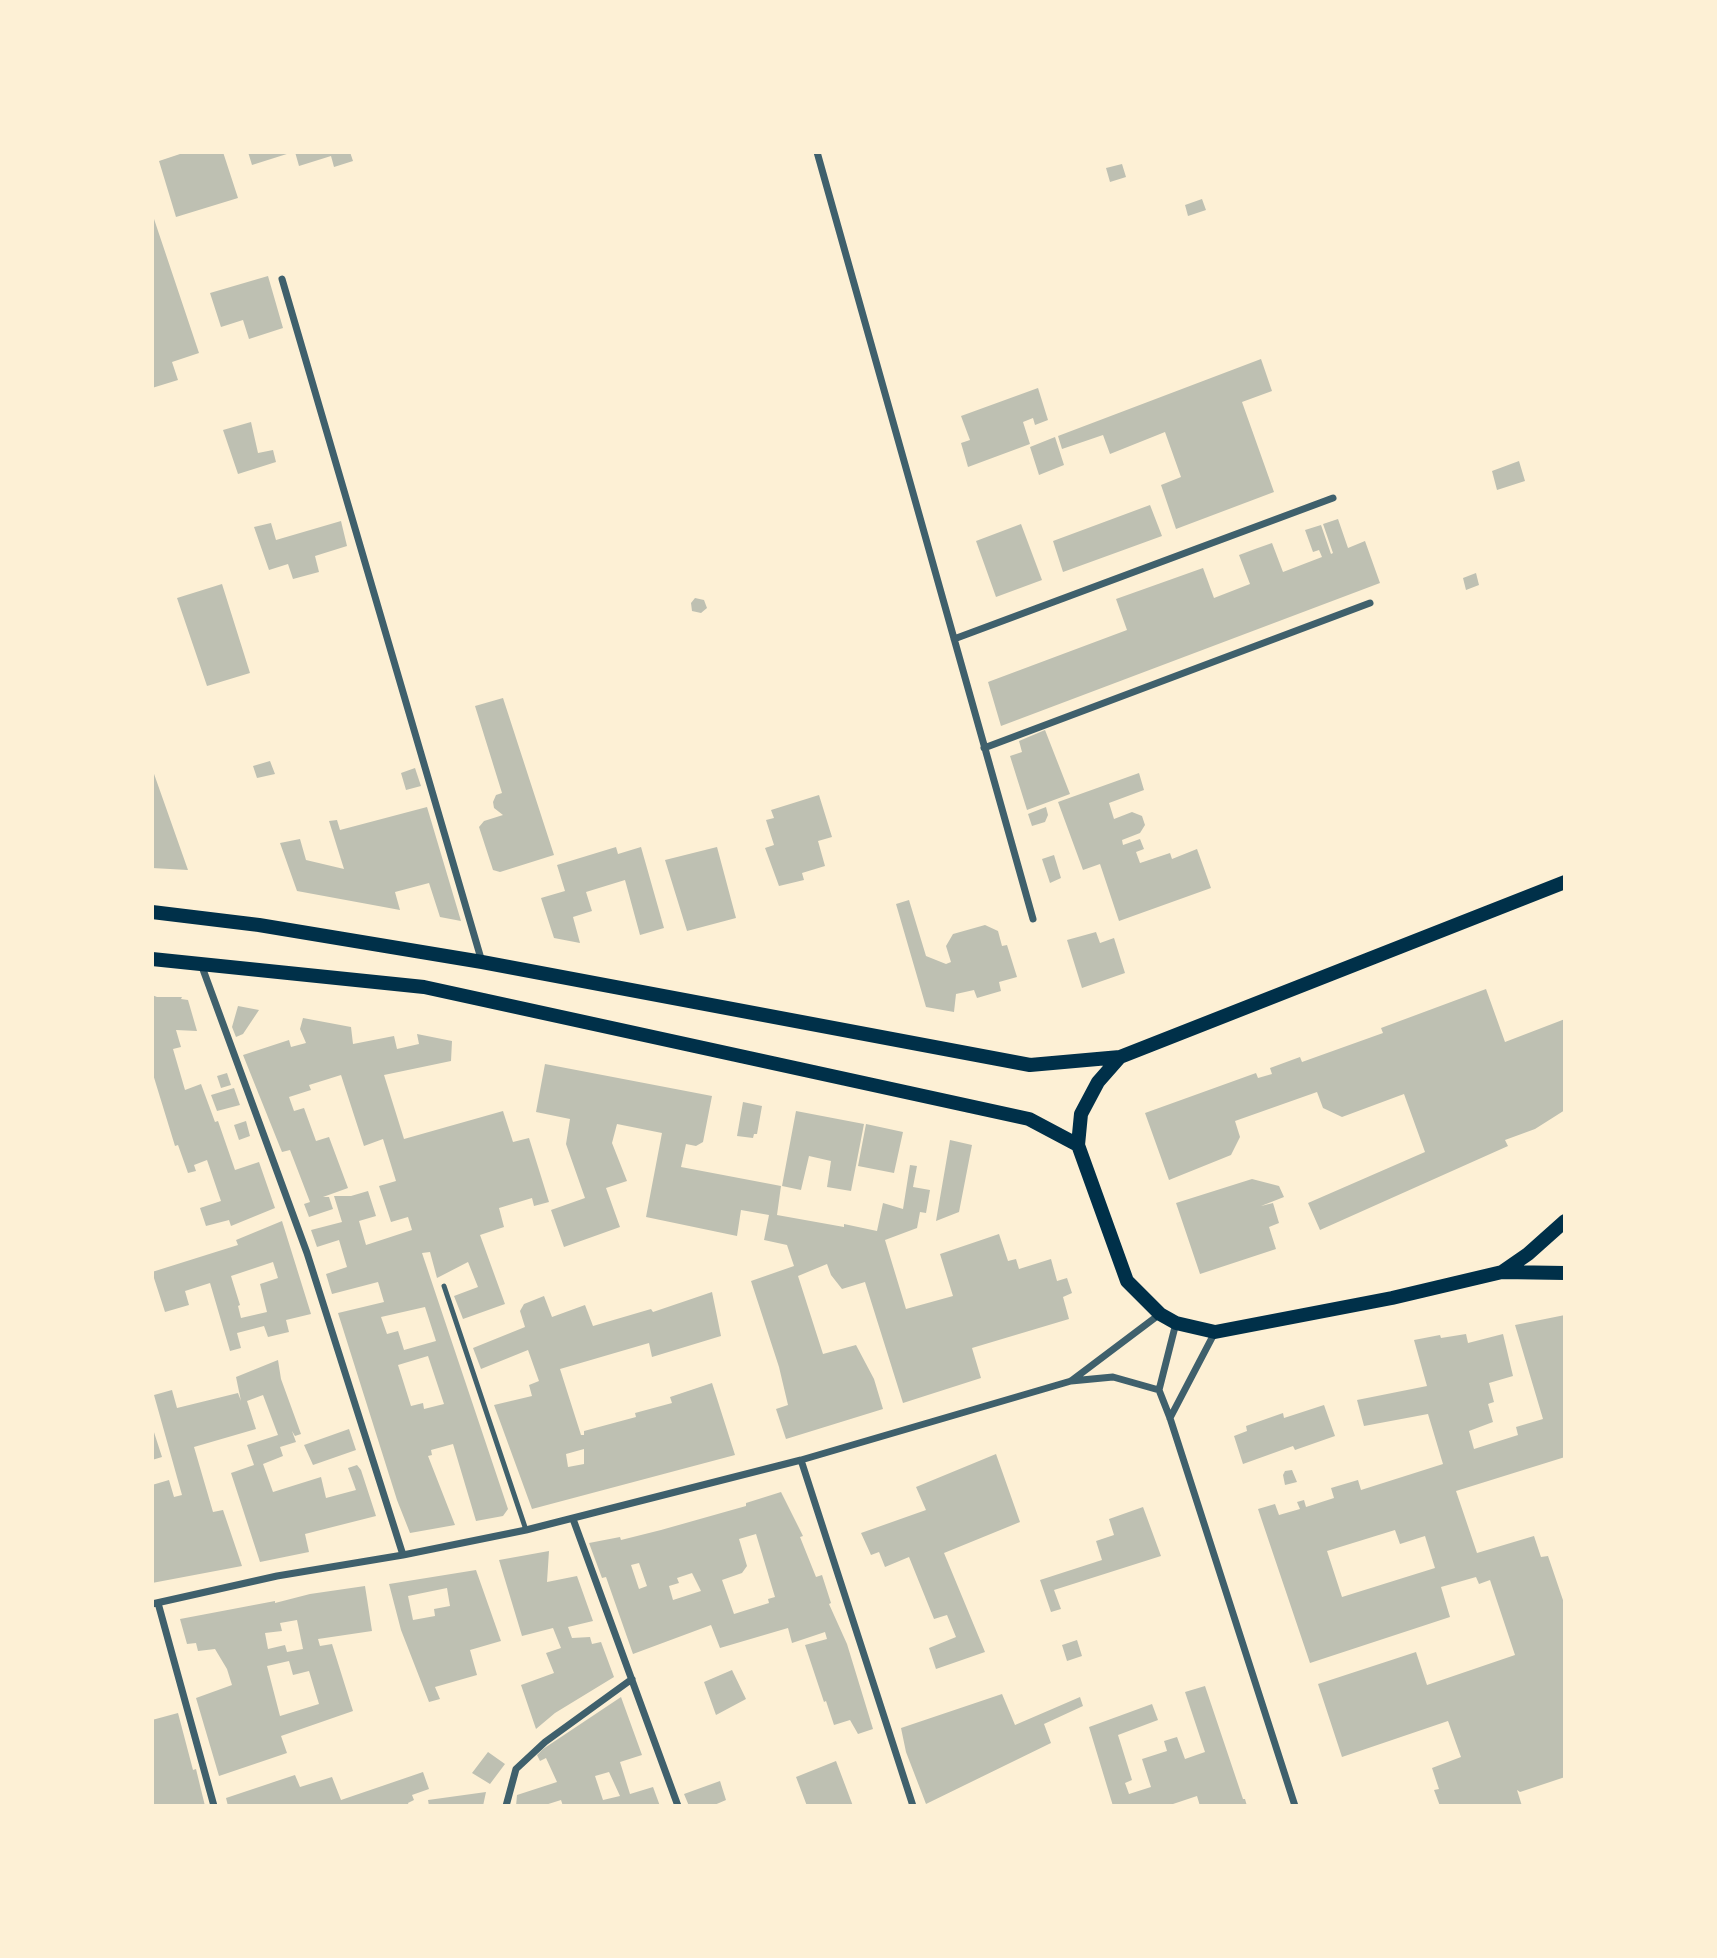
<!DOCTYPE html>
<style>
body{margin:0}
#map{position:relative;width:1717px;height:1958px;overflow:hidden;background:#fdf0d5;font-family:"PT Sans",sans-serif}
canvas{display:block}
.frame{position:absolute;inset:0;border:154px solid #fdf0d5;pointer-events:none}
</style>
<div id="map">
<canvas width="1717" height="1958"></canvas>
<div class="frame"></div>
</div>
<script>
const c = document.querySelector('canvas').getContext('2d');
c.lineJoin = 'round';
function fillPath(path, color) {
  c.fillStyle = color;
  c.fill(path, 'evenodd');
}
function toPath(rows) {
  const path = new Path2D();
  for (const r of rows) {
    path.moveTo(r[0], r[1]);
    for (let i = 2; i < r.length; i += 2) path.lineTo(r[i], r[i + 1]);
  }
  return path;
}
function trace(path, color, width, dash) {
  c.strokeStyle = color;
  c.lineWidth = width;
  c.lineCap = dash ? 'butt' : 'round';
  c.setLineDash(dash || []);
  c.stroke(path);
}
const building = toPath([
 [186,152,223,152,238,198,176,217,159,161],
 [248,152,290,152,290,153,252,165],
 [295,152,350,152,353,161,334,167,331,156,299,166],
 [1122,164,1126,177,1110,182,1106,168],
 [1202,199,1206,210,1188,216,1185,205],
 [152,213,199,353,172,362,178,380,152,388],
 [268,276,283,328,249,339,243,320,221,327,210,293],
 [1261,359,1272,391,1242,402,1274,492,1176,529,1161,485,1181,477,1165,432,1110,454,1103,435,1062,449,1058,436],
 [1038,388,1048,420,1035,425,1033,418,1023,422,1030,444,968,467,961,443,970,440,961,416],
 [251,422,258,453,273,450,276,462,238,474,223,430],
 [1055,437,1064,465,1039,475,1030,447],
 [1519,461,1525,481,1497,490,1492,471],
 [1150,505,1162,536,1063,572,1053,541],
 [1338,519,1348,548,1365,541,1380,583,1001,726,988,682,1127,630,1116,599,1203,568,1214,598,1250,584,1239,555,1255,549,1272,543,1283,572,1322,557,1319,550,1313,552,1305,530,1321,525,1331,554,1333,553,1323,524],
 [341,521,347,546,315,556,319,572,293,579,288,564,269,570,254,527,271,523,276,540],
 [1021,524,1042,580,996,597,976,541],
 [1476,573,1479,585,1466,590,1463,578],
 [222,584,250,673,207,686,177,598],
 [695,598,704,600,707,608,701,613,692,611,691,603],
 [503,698,554,855,500,872,493,870,479,827,484,821,503,815,494,808,493,802,496,795,502,793,475,706],
 [1045,730,1070,794,1027,810,1010,756,1022,752,1019,741],
 [270,761,275,774,257,778,253,766],
 [415,768,421,786,406,790,401,773],
 [152,771,153,771,188,870,152,868],
 [1139,773,1144,790,1109,803,1114,819,1132,812,1142,816,1145,825,1140,833,1122,840,1123,845,1140,839,1144,849,1136,852,1140,863,1170,853,1172,859,1197,849,1211,888,1119,921,1100,864,1083,870,1058,802],
 [819,795,832,837,818,841,825,866,802,873,804,880,779,886,765,848,774,845,766,820,774,818,771,810],
 [427,807,461,921,440,917,429,883,395,892,400,910,297,891,280,843,300,839,306,860,344,869,329,821,337,820,340,830],
 [1046,807,1048,815,1045,822,1032,826,1028,814],
 [616,847,618,854,641,847,664,928,640,935,625,880,586,892,592,911,573,917,580,943,554,938,541,898,565,891,557,865],
 [717,847,736,918,687,931,665,860],
 [1054,855,1061,878,1050,883,1042,859],
 [909,900,926,956,946,964,951,962,946,946,953,934,985,925,998,931,1002,946,1007,945,1017,977,999,982,1001,991,977,998,974,990,956,994,954,1012,926,1007,896,904],
 [1096,932,1100,943,1114,938,1125,973,1082,988,1067,940],
 [1486,989,1505,1042,1565,1019,1565,1110,1535,1129,1505,1140,1508,1146,1320,1230,1308,1203,1425,1152,1404,1094,1342,1117,1323,1108,1317,1092,1235,1121,1240,1137,1231,1155,1169,1180,1145,1113,1256,1073,1258,1078,1272,1074,1270,1068,1300,1057,1302,1062,1383,1033,1381,1028],
 [152,995,157,997,182,997,181,999,188,1000,197,1031,176,1030,181,1047,173,1049,185,1090,201,1084,215,1122,218,1121,235,1170,259,1162,275,1208,231,1226,229,1220,206,1226,200,1208,221,1201,207,1160,194,1165,196,1171,188,1173,178,1145,175,1146,152,1071],
 [238,1006,259,1010,243,1034,236,1037,232,1027],
 [303,1018,351,1027,353,1044,394,1036,397,1049,419,1044,417,1034,452,1041,451,1061,384,1075,404,1139,503,1111,513,1142,529,1138,549,1202,534,1206,532,1198,499,1208,504,1227,480,1235,505,1304,463,1319,454,1296,478,1287,468,1262,437,1278,430,1252,422,1253,508,1509,503,1516,476,1521,453,1444,431,1450,432,1455,428,1456,455,1525,410,1533,397,1500,338,1313,384,1302,378,1282,332,1294,326,1274,347,1267,339,1240,317,1247,311,1230,342,1222,334,1196,351,1196,368,1191,376,1216,359,1221,366,1245,412,1230,408,1217,391,1222,379,1186,396,1181,383,1139,364,1146,341,1075,309,1085,311,1090,289,1097,294,1111,304,1108,316,1141,329,1137,348,1188,323,1197,329,1197,333,1209,309,1217,304,1204,310,1202,290,1150,282,1152,243,1055,289,1040,291,1047,306,1043,300,1029],
 [425,1307,436,1341,404,1350,398,1331,387,1334,381,1317],
 [428,1356,444,1404,424,1409,423,1403,411,1406,398,1365],
 [545,1064,712,1096,703,1142,696,1146,686,1144,681,1167,781,1186,777,1215,844,1227,844,1224,877,1231,883,1203,903,1209,910,1165,917,1166,913,1187,930,1190,926,1213,920,1212,917,1228,885,1240,906,1309,953,1296,940,1254,999,1234,1008,1261,1016,1259,1019,1269,1051,1259,1057,1281,1067,1278,1072,1293,1063,1297,1069,1319,972,1348,981,1378,903,1403,865,1282,842,1289,831,1275,827,1264,798,1276,823,1354,856,1345,874,1379,883,1409,786,1439,776,1409,788,1405,779,1367,751,1281,794,1266,787,1245,764,1240,769,1215,741,1210,737,1236,646,1217,662,1133,617,1124,612,1143,627,1181,606,1188,620,1227,564,1247,551,1210,585,1198,566,1144,570,1119,536,1112],
 [227,1073,231,1085,221,1088,217,1076],
 [234,1088,240,1105,217,1111,211,1095],
 [743,1102,762,1106,757,1134,754,1134,753,1138,737,1136],
 [796,1111,864,1124,851,1191,827,1187,831,1161,809,1156,801,1190,782,1186],
 [246,1121,250,1136,239,1140,234,1125],
 [866,1124,903,1132,894,1173,858,1166],
 [950,1140,972,1145,959,1212,936,1221],
 [1252,1179,1279,1186,1284,1197,1261,1206,1273,1203,1279,1223,1269,1227,1276,1249,1200,1274,1176,1203],
 [282,1221,311,1314,286,1320,289,1332,268,1337,264,1326,237,1333,241,1348,230,1351,210,1283,185,1291,189,1305,165,1312,152,1272,238,1245,236,1240],
 [273,1262,278,1278,260,1284,267,1312,241,1318,238,1306,240,1305,231,1276],
 [712,1292,721,1336,652,1357,649,1343,560,1369,581,1435,584,1435,584,1431,636,1417,635,1413,672,1403,670,1397,712,1383,735,1455,532,1509,494,1405,532,1396,529,1385,539,1381,528,1350,481,1369,473,1348,525,1327,520,1311,524,1304,544,1296,552,1317,585,1305,593,1326,651,1309,653,1312],
 [584,1449,584,1464,568,1467,566,1454],
 [1565,1315,1565,1457,1456,1491,1477,1553,1534,1536,1541,1557,1548,1556,1565,1606,1565,1777,1520,1792,1517,1790,1522,1806,1440,1806,1434,1790,1439,1789,1432,1768,1461,1757,1448,1721,1342,1757,1318,1684,1416,1652,1427,1685,1515,1655,1490,1580,1479,1584,1476,1577,1441,1587,1450,1617,1310,1663,1258,1509,1275,1504,1279,1515,1300,1509,1297,1502,1304,1500,1306,1507,1334,1498,1331,1488,1358,1480,1361,1490,1443,1464,1428,1414,1364,1426,1357,1400,1427,1386,1414,1340,1440,1335,1441,1338,1466,1334,1468,1343,1503,1334,1513,1376,1489,1383,1494,1402,1488,1404,1493,1422,1469,1431,1474,1449,1518,1435,1516,1427,1543,1419,1515,1325],
 [1395,1530,1400,1544,1425,1536,1435,1568,1342,1597,1327,1551],
 [278,1360,281,1379,301,1434,295,1436,292,1431,296,1442,280,1447,283,1456,263,1464,273,1492,321,1477,326,1498,356,1490,348,1468,357,1465,361,1470,376,1516,305,1534,309,1552,260,1562,231,1473,254,1465,247,1445,278,1435,263,1395,247,1401,256,1429,194,1447,213,1512,223,1510,242,1566,152,1583,152,1485,169,1480,174,1497,182,1495,154,1395,172,1390,177,1408,238,1393,241,1401,236,1377],
 [1324,1405,1335,1436,1295,1450,1293,1446,1243,1464,1234,1436,1247,1431,1246,1426,1283,1413,1284,1418],
 [152,1426,162,1457,152,1460],
 [349,1429,356,1450,313,1465,304,1445],
 [996,1454,1020,1522,944,1553,985,1652,936,1669,929,1648,956,1637,947,1615,934,1619,909,1557,885,1567,879,1552,871,1555,861,1533,926,1510,916,1487],
 [1292,1470,1297,1482,1285,1485,1283,1475,1285,1471],
 [781,1492,803,1536,800,1537,816,1577,822,1575,831,1603,829,1604,847,1644,873,1729,858,1734,850,1720,834,1725,826,1701,824,1702,805,1645,827,1639,825,1632,792,1643,788,1628,720,1648,711,1625,633,1654,606,1577,602,1578,589,1543,620,1537,621,1540,661,1530,746,1506,746,1503],
 [756,1534,775,1597,768,1599,769,1603,734,1614,722,1580,742,1573,747,1566,739,1539],
 [639,1563,647,1586,639,1589,631,1565],
 [692,1573,701,1591,673,1600,669,1586,679,1583,677,1578],
 [1143,1507,1161,1556,1054,1590,1061,1609,1051,1612,1040,1580,1102,1560,1096,1541,1114,1535,1109,1519],
 [549,1551,547,1582,577,1576,593,1621,568,1627,572,1638,590,1637,592,1644,601,1642,614,1677,555,1713,536,1729,521,1685,554,1673,546,1653,561,1648,553,1628,522,1636,499,1560],
 [476,1570,501,1641,470,1650,477,1675,435,1687,440,1699,429,1702,401,1630,389,1584],
 [447,1588,450,1606,434,1609,435,1616,413,1620,408,1596],
 [365,1586,372,1631,318,1639,320,1646,332,1644,353,1711,281,1736,287,1753,219,1776,196,1698,232,1685,227,1669,215,1649,198,1651,196,1643,187,1644,180,1619,275,1601,275,1603,310,1594],
 [297,1620,303,1649,287,1652,285,1645,268,1649,265,1633,282,1631,280,1623],
 [289,1661,293,1675,309,1671,319,1704,280,1716,267,1666],
 [1077,1640,1082,1656,1067,1661,1062,1645],
 [732,1670,746,1699,716,1715,704,1682],
 [1205,1686,1243,1799,1245,1799,1247,1806,1200,1806,1197,1796,1167,1806,1113,1806,1089,1727,1152,1704,1158,1720,1118,1735,1132,1780,1125,1783,1129,1794,1151,1787,1142,1759,1167,1751,1164,1741,1177,1737,1185,1759,1205,1752,1185,1692],
 [1002,1694,1015,1725,1080,1697,1083,1706,1044,1724,1051,1743,926,1804,906,1752,901,1728],
 [621,1697,642,1755,620,1762,630,1794,653,1787,660,1806,563,1806,561,1800,542,1806,516,1806,517,1795,557,1782,546,1758,540,1761,537,1755,543,1749],
 [609,1772,620,1796,603,1800,595,1776],
 [178,1713,193,1770,196,1769,205,1806,154,1806,152,1720],
 [488,1752,505,1764,490,1784,472,1773],
 [836,1761,853,1806,807,1806,796,1777],
 [423,1772,429,1789,412,1795,414,1800,408,1803,409,1806,228,1806,226,1798,295,1775,300,1787,332,1777,341,1800],
 [720,1781,726,1800,712,1806,689,1806,684,1794],
 [486,1792,483,1806,429,1806,428,1800]
]);
const service = toPath([
 [444,1286,526,1530]
]);
const minor = toPath([
 [817,152,1033,919],
 [282,279,482,962],
 [954,639,1333,498],
 [984,748,1370,603],
 [201,964,307,1253,403,1555],
 [1176,1323,1159,1390,1170,1418,1295,1806],
 [1071,1381,1113,1377,1159,1390],
 [1170,1418,1215,1332],
 [801,1460,913,1806],
 [573,1519,678,1806],
 [158,1603,214,1806],
 [152,1604,277,1576,403,1555,526,1530,801,1460,1071,1381,1160,1314],
 [506,1806,516,1769,545,1742,632,1679]
]);
const secondary = toPath([
 [1565,882,1120,1057,1098,1082,1081,1114,1078,1145,1127,1281,1160,1314,1176,1323,1215,1332,1392,1298,1502,1272,1528,1254,1565,1221],
 [152,912,259,925,482,962,1030,1065,1120,1057],
 [152,959,424,987,1029,1119,1078,1145],
 [1502,1272,1565,1273]
]);
fillPath(building, '#bec0b2');
trace(service, '#3f606c', 5);
trace(minor, '#3f606c', 7);
trace(secondary, '#003049', 14);
</script>
